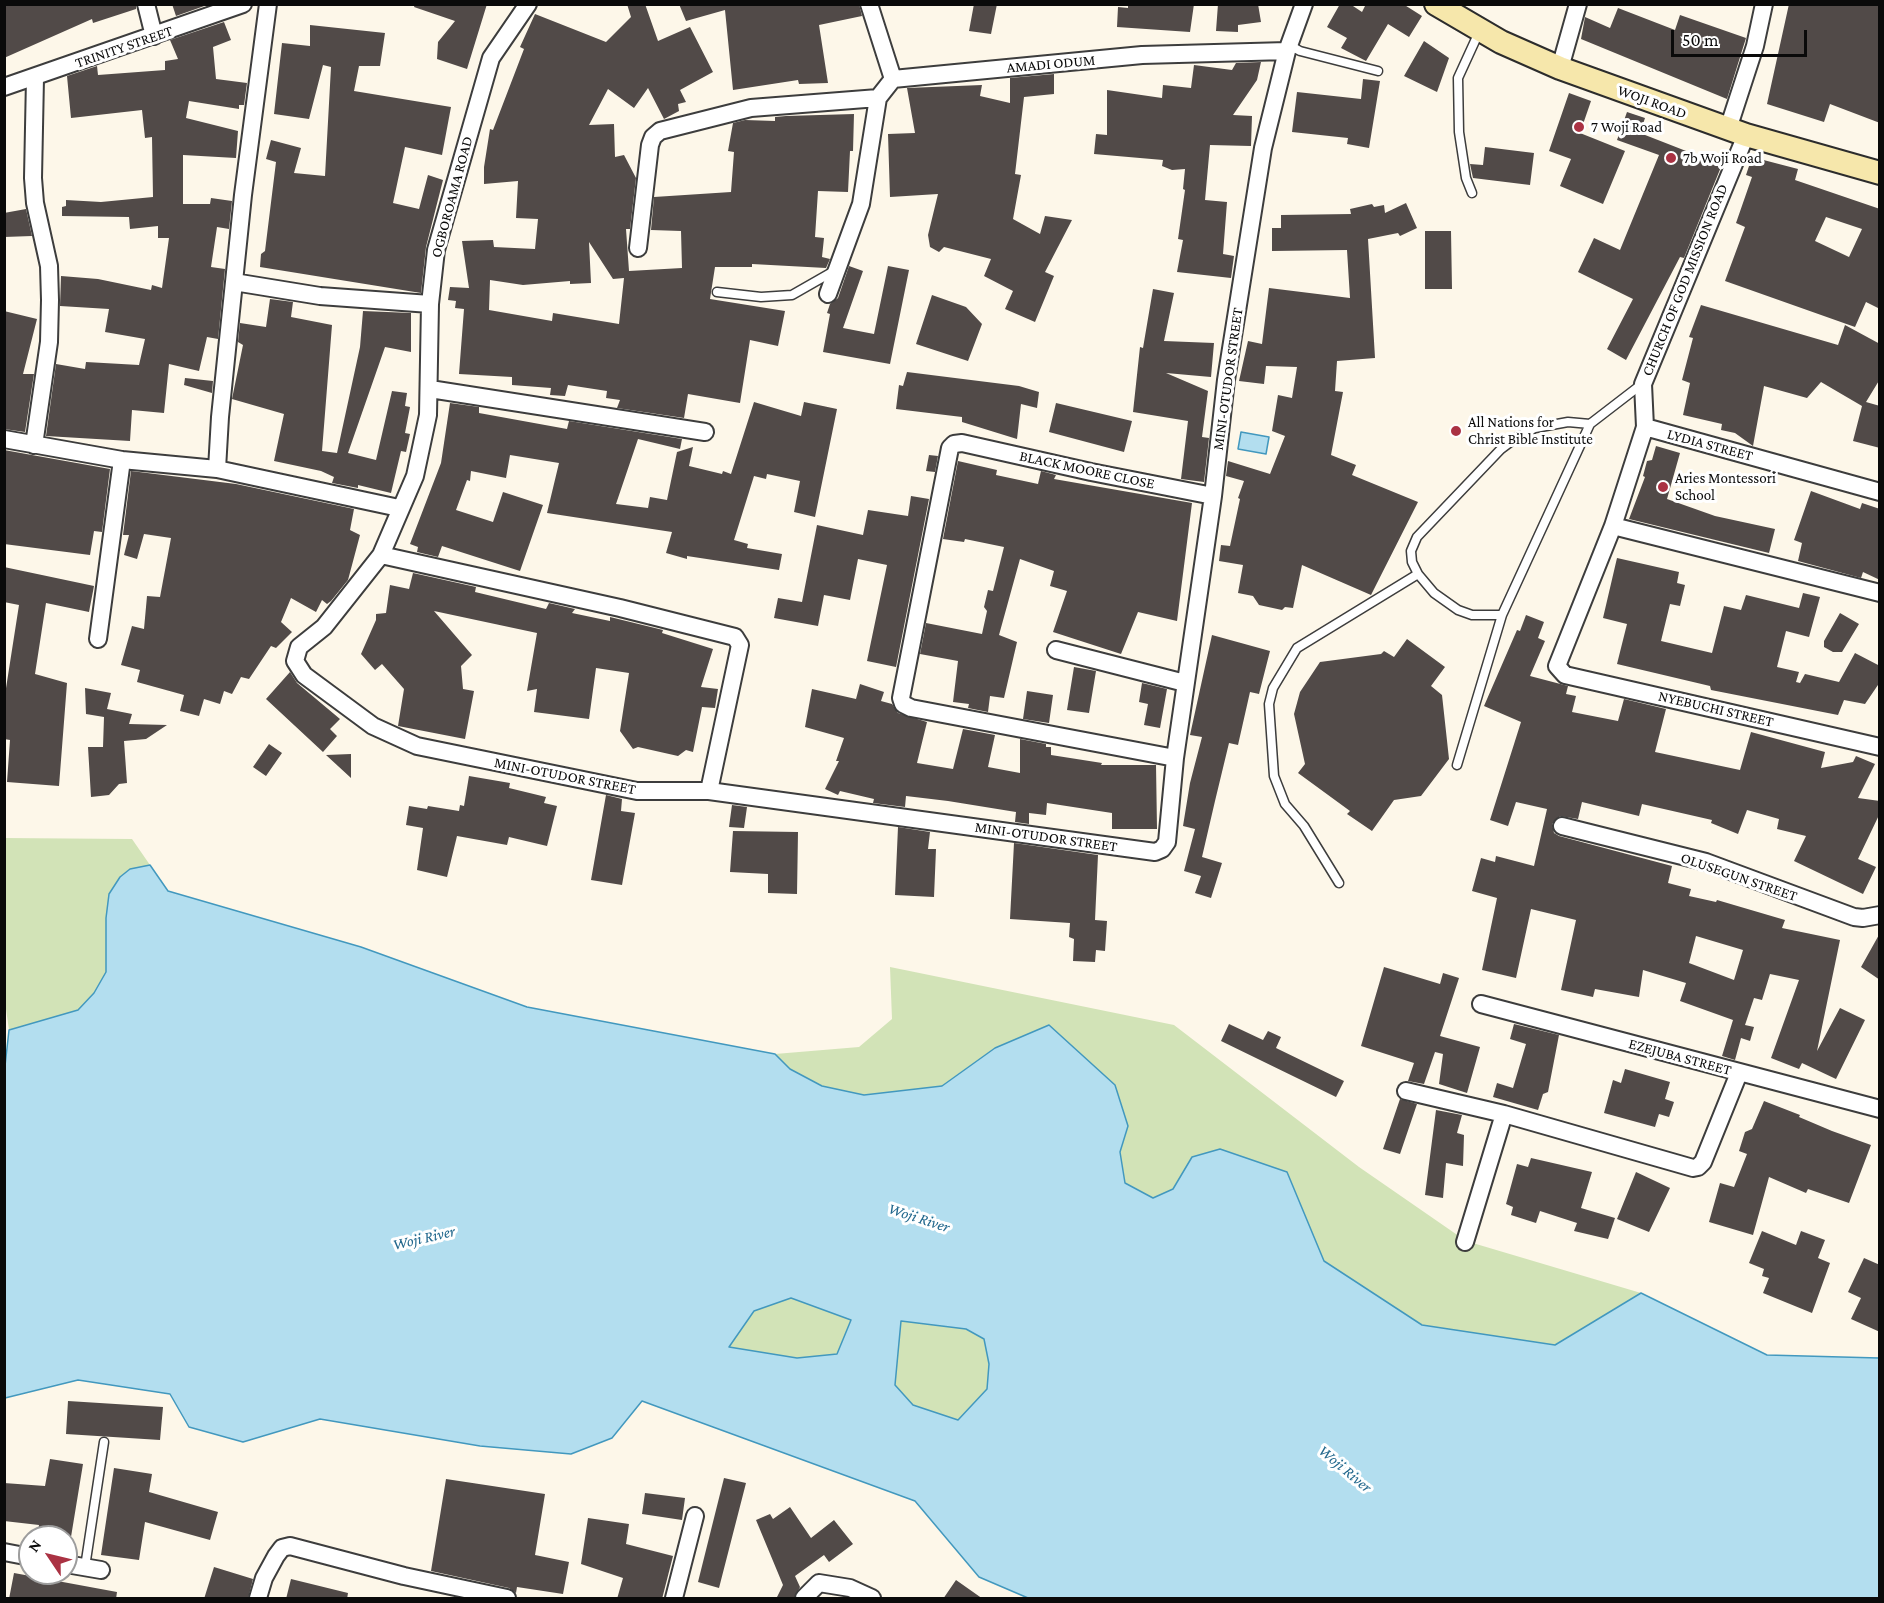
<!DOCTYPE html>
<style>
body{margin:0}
#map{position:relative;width:1884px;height:1603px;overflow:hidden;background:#fdf7e9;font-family:"Crimson Pro",serif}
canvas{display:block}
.frame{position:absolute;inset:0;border:6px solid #0a0a0a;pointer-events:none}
.north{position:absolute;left:18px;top:1525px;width:60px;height:60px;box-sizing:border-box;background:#fff;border:2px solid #9d9d9d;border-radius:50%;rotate:305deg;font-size:16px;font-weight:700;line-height:24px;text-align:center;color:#0a0a0a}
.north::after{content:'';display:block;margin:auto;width:21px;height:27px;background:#aa3243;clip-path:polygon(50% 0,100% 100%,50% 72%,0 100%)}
.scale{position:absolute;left:1671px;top:30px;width:136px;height:27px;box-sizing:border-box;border:3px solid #0a0a0a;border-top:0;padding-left:8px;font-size:18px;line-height:21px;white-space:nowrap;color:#0a0a0a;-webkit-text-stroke:4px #fff;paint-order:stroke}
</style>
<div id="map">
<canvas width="1884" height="1603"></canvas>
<div class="frame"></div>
<div class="north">N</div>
<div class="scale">50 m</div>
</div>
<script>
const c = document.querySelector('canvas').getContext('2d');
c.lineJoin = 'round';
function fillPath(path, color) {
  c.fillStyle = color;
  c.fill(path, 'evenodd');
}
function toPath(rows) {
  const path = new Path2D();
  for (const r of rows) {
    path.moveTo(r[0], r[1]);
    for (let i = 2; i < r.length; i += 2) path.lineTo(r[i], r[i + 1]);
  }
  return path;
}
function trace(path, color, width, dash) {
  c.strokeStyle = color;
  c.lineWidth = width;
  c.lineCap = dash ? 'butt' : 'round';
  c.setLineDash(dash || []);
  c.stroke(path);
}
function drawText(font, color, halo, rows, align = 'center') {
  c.font = font + ' "Crimson Pro",serif';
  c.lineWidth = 6;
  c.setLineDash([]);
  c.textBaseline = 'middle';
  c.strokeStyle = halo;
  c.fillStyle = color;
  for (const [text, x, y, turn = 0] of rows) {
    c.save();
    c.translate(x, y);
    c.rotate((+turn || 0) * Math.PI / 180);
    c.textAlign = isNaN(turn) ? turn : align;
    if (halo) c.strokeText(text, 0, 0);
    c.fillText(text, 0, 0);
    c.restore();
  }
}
const green = toPath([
 [4,838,132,839,150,865,130,869,120,877,109,894,106,918,106,972,94,993,78,1010,9,1030,4,995],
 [890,967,1174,1025,1359,1167,1466,1241,1641,1293,1555,1345,1422,1325,1324,1261,1287,1172,1192,1157,1173,1189,1153,1198,1125,1183,1120,1152,1128,1126,995,1048,942,1086,864,1095,822,1086,790,1069,775,1054,859,1047,892,1019],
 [791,1297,851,1320,901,1320,966,1329,984,1339,989,1364,987,1389,958,1420,1028,1598,979,1577,915,1501,642,1401,728,1347,754,1311]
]);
const water = toPath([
 [1241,432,1269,437,1266,454,1238,449,1241,432],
 [150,865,168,891,361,947,527,1007,775,1054,790,1069,822,1086,864,1095,942,1086,995,1048,1049,1025,1115,1085,1128,1126,1120,1152,1125,1183,1153,1198,1173,1189,1192,1157,1220,1149,1287,1172,1324,1261,1422,1325,1555,1345,1641,1293,1767,1355,1879,1358,1879,1598,1028,1598,979,1577,915,1501,642,1401,612,1438,571,1454,480,1446,320,1419,243,1442,189,1427,170,1394,78,1380,5,1398,4,1075,9,1030,78,1010,94,993,106,972,106,918,109,894,120,877,130,869,150,865],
 [791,1298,851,1320,837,1354,797,1358,729,1347,754,1311,791,1298],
 [901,1321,966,1329,984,1339,989,1364,987,1389,958,1420,913,1405,895,1385,901,1321]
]);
const building = toPath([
 [4,4,136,4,136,9,93,23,92,19,4,58],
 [172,4,210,4,176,16],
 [415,4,487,4,467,69,437,59,438,42,455,21,414,7],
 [627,4,645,4,658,41,690,27,713,72,680,90,686,102,678,104,679,111,664,119,648,88,634,108,608,89,589,125,614,124,615,157,624,155,636,178,630,229,626,229,629,271,682,268,681,231,651,230,654,197,731,192,734,152,728,151,733,123,745,120,775,121,775,117,786,116,854,114,853,151,850,151,848,192,818,191,815,237,824,238,822,257,830,259,826,268,752,264,752,267,715,267,710,299,785,311,778,346,750,340,740,403,688,394,684,418,617,408,620,400,606,398,607,391,568,385,565,396,550,395,551,388,512,385,512,377,459,374,464,309,455,308,456,301,448,300,450,287,469,288,462,241,493,240,494,247,535,249,538,219,516,218,518,181,484,184,484,167,490,129,493,130,524,49,520,47,535,14,606,42,631,17],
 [589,242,613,279,624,278,619,324,553,313,552,321,489,310,490,280,523,285,570,281,570,284,591,283],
 [679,4,859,4,862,16,819,25,828,83,799,84,798,80,733,90,725,10,686,21],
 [974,4,997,4,991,34,969,31],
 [1128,4,1194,4,1190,32,1117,27,1118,7,1128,8],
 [1218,4,1258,4,1261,22,1238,25,1238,32,1216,31],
 [1340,4,1350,4,1362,12,1366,4,1403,4,1422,16,1409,37,1388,24,1366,61,1341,48,1347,38,1327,27],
 [1789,4,1880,4,1880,123,1830,104,1824,122,1767,104],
 [1618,8,1675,30,1680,15,1746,38,1727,99,1581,39,1585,17,1610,28],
 [224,22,231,40,213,47,216,79,247,83,244,105,239,105,239,109,189,101,186,118,238,131,236,158,183,155,183,204,210,204,211,198,232,201,229,229,217,227,211,267,225,269,218,339,207,337,199,371,169,364,164,413,132,410,130,441,46,436,56,364,85,369,86,362,139,365,145,339,105,332,109,309,60,306,61,276,98,279,151,290,152,285,162,288,169,238,158,238,158,226,130,229,129,217,62,216,62,207,66,206,66,200,101,202,153,197,152,137,145,138,142,110,71,118,67,76,97,66,98,75,165,70,165,61,178,59,170,40],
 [310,25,385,33,380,66,359,66,354,91,451,107,442,155,405,147,393,203,419,209,428,175,443,180,426,247,421,293,260,267,261,254,265,251,276,162,266,159,271,140,301,148,294,173,325,176,331,67,323,65,309,119,274,114,282,43,310,46],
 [1424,41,1449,58,1437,92,1404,76],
 [1261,62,1257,80,1233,115,1252,116,1251,146,1210,145,1205,200,1227,202,1223,254,1234,256,1231,278,1177,272,1183,240,1178,239,1185,190,1183,189,1185,169,1172,170,1162,166,1163,160,1094,154,1096,134,1107,135,1107,90,1162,98,1163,85,1191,88,1194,65,1232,70,1236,63],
 [1054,74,1054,94,1024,97,1015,174,1021,175,1013,219,1040,234,1045,216,1072,220,1045,272,1054,276,1035,322,1005,309,1013,291,984,276,991,259,944,247,939,252,930,247,928,235,938,194,890,197,888,134,915,133,907,88,982,85,980,96,1010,103,1010,78],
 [1363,79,1380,81,1369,148,1347,144,1348,138,1292,132,1297,92,1361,99],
 [1569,93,1591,101,1580,133,1625,151,1603,204,1560,186,1571,159,1549,151],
 [1627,112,1645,118,1640,133,1704,158,1705,155,1723,162,1684,258,1680,257,1626,360,1607,349,1633,299,1578,272,1594,238,1620,250,1659,155,1617,140],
 [1485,147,1534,153,1530,185,1473,178,1470,164,1483,165],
 [1752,157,1798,169,1795,180,1880,209,1880,309,1866,302,1855,327,1725,281,1745,227,1736,223,1752,177,1746,175],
 [1826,217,1862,229,1849,257,1815,241],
 [1406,203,1417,228,1400,236,1398,233,1368,239,1375,358,1337,361,1335,391,1343,392,1331,455,1356,465,1352,475,1418,502,1371,595,1302,565,1293,608,1285,607,1282,610,1259,605,1253,596,1238,593,1243,565,1219,561,1221,545,1230,546,1240,499,1238,498,1244,481,1226,476,1228,461,1270,474,1285,436,1272,431,1278,395,1292,398,1297,367,1266,366,1264,384,1239,381,1248,341,1262,344,1269,288,1350,298,1347,250,1272,251,1272,228,1281,228,1281,215,1351,214,1350,209,1372,204,1374,207,1384,205,1385,213],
 [26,209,32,236,4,237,4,213],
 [1425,231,1451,231,1452,289,1425,289],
 [849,266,863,271,843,328,874,334,888,266,909,270,890,364,823,352,830,314,827,313,830,304,838,298],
 [1153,289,1174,293,1164,341,1214,343,1211,377,1166,373,1208,391,1202,437,1209,438,1204,482,1181,479,1188,421,1133,412,1140,347,1143,348],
 [932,295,966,307,982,324,968,361,916,344],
 [270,299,293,302,291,317,332,325,322,451,337,453,360,347,363,311,411,313,411,352,385,347,348,453,376,460,392,391,407,393,405,406,410,407,405,433,410,434,406,452,401,451,391,493,358,485,358,488,332,483,334,477,321,471,274,461,284,414,232,399,243,345,238,342,240,323,266,327],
 [1701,305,1838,345,1845,325,1880,344,1880,379,1866,402,1880,406,1880,448,1853,441,1862,406,1821,382,1807,398,1764,386,1753,446,1735,433,1721,430,1722,424,1683,415,1690,383,1682,380,1693,338,1689,337],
 [4,311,37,319,23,374,34,374,25,432,4,429],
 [907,372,1019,386,1039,392,1037,408,1021,404,1017,439,962,422,962,417,896,409,899,385,903,386],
 [185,378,213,381,212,393,184,385],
 [754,402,801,416,804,402,837,409,815,517,794,512,800,481,767,474,766,479,754,476,734,540,748,544,747,548,782,554,779,570,687,556,687,559,666,553,672,532,547,513,559,463,510,455,506,478,471,471,470,481,467,480,456,510,493,522,503,492,543,505,520,571,442,546,438,557,417,552,418,547,410,544,441,463,450,403,479,407,479,413,567,429,569,421,682,439,680,449,638,439,616,504,648,508,650,497,667,500,677,452,693,447,689,466,722,474,723,471,731,474],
 [1056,403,1132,421,1124,452,1049,432],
 [1656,446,1680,453,1667,499,1715,516,1775,529,1769,553,1629,519,1645,477,1643,476,1647,461,1652,460],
 [4,450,110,469,102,532,94,531,90,555,4,544],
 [929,455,938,456,935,472,926,471],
 [958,461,997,470,996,475,1038,484,1041,471,1056,475,1054,479,1192,503,1177,621,1138,612,1121,654,1053,632,1067,591,1050,586,1054,571,1020,559,999,635,1017,642,1004,698,990,696,988,712,968,708,969,704,953,702,958,661,920,654,926,623,982,634,987,611,984,607,988,590,993,591,1004,547,965,539,964,542,943,539],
 [131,471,236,484,354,509,350,530,360,535,348,580,331,601,327,604,322,600,316,612,291,598,281,622,292,632,276,648,271,646,249,679,241,677,232,694,224,691,220,704,204,699,199,716,180,711,184,695,137,682,140,670,121,665,132,626,144,629,147,596,160,597,171,538,144,534,137,559,124,555,129,535,123,535],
 [1811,491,1860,509,1862,503,1880,509,1880,580,1863,572,1861,578,1798,561,1802,543,1794,540],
 [911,496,929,499,896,667,867,661,887,565,858,559,850,600,824,595,818,626,774,618,778,598,802,602,817,525,863,535,868,510,908,516],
 [1617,558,1679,572,1677,583,1685,585,1680,606,1670,604,1661,641,1712,653,1724,606,1741,610,1746,595,1799,608,1803,593,1820,597,1809,637,1786,631,1777,667,1799,672,1796,682,1800,683,1805,674,1839,682,1855,653,1880,666,1880,682,1865,704,1844,700,1838,715,1711,690,1710,686,1617,664,1627,624,1603,618],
 [4,567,94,586,89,612,46,603,35,674,67,683,59,786,7,782,10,740,4,739,4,701,19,605,4,602],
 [413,573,476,587,475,592,546,609,549,603,575,609,572,613,610,621,610,617,663,630,662,633,713,649,701,687,718,689,715,708,702,707,693,752,686,750,678,756,638,747,633,749,620,731,629,673,596,668,589,719,534,712,537,689,527,691,537,633,434,611,472,655,461,666,463,689,474,691,465,739,398,726,404,689,382,664,375,670,361,654,376,620,376,614,386,613,390,585,409,589],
 [1840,613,1859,624,1842,652,1833,652,1824,647,1824,641],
 [1526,615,1544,622,1538,638,1545,641,1530,676,1568,686,1566,694,1576,696,1572,712,1618,721,1624,699,1666,709,1655,752,1740,770,1751,732,1825,752,1821,768,1853,762,1856,756,1875,764,1858,798,1880,801,1880,813,1858,859,1876,867,1863,894,1794,861,1806,836,1777,829,1779,819,1747,810,1738,834,1711,823,1712,820,1642,804,1639,816,1582,802,1578,819,1560,816,1552,824,1554,833,1559,836,1672,866,1668,883,1691,889,1689,896,1716,902,1717,900,1785,920,1782,928,1840,940,1817,1051,1840,1008,1865,1020,1836,1079,1802,1063,1799,1069,1771,1058,1799,980,1770,974,1762,1000,1754,998,1745,1025,1754,1027,1750,1041,1741,1038,1735,1060,1722,1056,1733,1020,1680,1001,1686,983,1643,970,1639,997,1595,989,1593,997,1561,990,1576,920,1531,909,1516,978,1482,970,1497,898,1472,891,1481,858,1495,862,1496,856,1534,866,1547,809,1516,802,1508,826,1490,820,1521,722,1484,706,1517,630,1520,631],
 [1696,936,1743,950,1734,980,1689,963],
 [1212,635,1270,651,1259,694,1250,692,1238,745,1229,743,1215,801,1202,857,1222,863,1211,898,1195,893,1201,876,1184,871,1195,829,1183,826,1190,783,1202,737,1190,735],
 [1407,639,1445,667,1431,686,1442,695,1449,759,1421,796,1394,800,1372,831,1347,814,1350,811,1298,773,1305,764,1294,714,1300,692,1320,662,1381,654,1384,651,1394,657],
 [1074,667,1096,671,1089,713,1067,710],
 [290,672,297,683,340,719,330,729,337,736,323,752,266,699],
 [1142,683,1167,689,1160,728,1144,725,1148,704,1139,702],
 [860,684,884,692,881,701,892,704,898,713,927,722,917,763,953,769,963,729,995,735,988,767,1020,773,1020,739,1046,744,1046,747,1051,747,1051,755,1102,763,1101,765,1156,765,1157,829,1112,829,1112,813,1047,803,1046,815,1029,813,1029,824,1015,822,1016,812,948,801,906,796,905,807,873,803,874,799,840,791,838,795,825,789,839,761,836,761,844,738,805,727,812,689,856,699],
 [85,688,111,693,107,709,132,714,129,724,167,725,146,739,124,741,127,783,119,784,109,795,91,797,88,747,103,747,104,717,86,714],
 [1027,691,1053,695,1049,723,1023,719],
 [269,744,282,753,266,776,253,767],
 [351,754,351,778,326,755],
 [469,776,510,783,509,788,546,797,544,803,557,806,547,846,509,837,507,845,457,836,447,877,417,870,423,828,406,825,409,806,427,809,428,806,459,811,460,805,464,806],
 [606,795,622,799,621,811,635,813,622,885,591,880],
 [732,805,747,807,744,828,729,827],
 [898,827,930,832,928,849,936,849,934,897,895,895],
 [733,831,798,832,797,894,768,893,768,874,730,872],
 [1014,843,1098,855,1095,920,1107,921,1105,951,1096,950,1095,962,1073,961,1074,939,1069,937,1070,923,1010,919],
 [1880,933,1880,980,1861,967],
 [1384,967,1440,984,1443,973,1459,978,1440,1036,1480,1047,1467,1093,1439,1084,1443,1054,1435,1052,1424,1084,1408,1081,1414,1063,1361,1046],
 [1229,1024,1263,1040,1268,1031,1281,1037,1276,1048,1344,1081,1336,1097,1221,1041],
 [1514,1024,1559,1035,1548,1092,1543,1094,1538,1110,1493,1097,1497,1083,1513,1088,1526,1044,1510,1039],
 [1625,1069,1670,1082,1665,1099,1674,1102,1669,1117,1659,1114,1655,1127,1604,1113,1613,1080,1621,1083],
 [1400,1099,1417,1104,1400,1154,1383,1149],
 [1764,1101,1800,1115,1799,1117,1832,1131,1871,1145,1849,1203,1808,1189,1806,1193,1769,1177,1753,1235,1709,1222,1720,1183,1734,1187,1747,1154,1739,1151,1745,1132,1752,1129],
 [1436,1110,1462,1115,1457,1133,1464,1135,1463,1166,1446,1163,1443,1198,1425,1195],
 [1531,1158,1592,1172,1581,1208,1615,1218,1608,1239,1574,1231,1577,1223,1540,1211,1536,1223,1511,1215,1513,1207,1506,1204,1517,1164,1528,1167],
 [1636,1172,1670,1188,1649,1232,1617,1219],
 [1762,1231,1796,1245,1801,1231,1825,1240,1818,1258,1830,1263,1812,1313,1763,1293,1769,1278,1762,1276,1764,1269,1749,1263],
 [1864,1258,1880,1265,1880,1332,1851,1319,1861,1298,1848,1292],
 [68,1401,163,1407,160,1440,66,1434],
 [50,1459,83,1464,71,1537,37,1537,39,1525,4,1521,4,1483,45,1486],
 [114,1468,152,1474,149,1492,218,1512,210,1540,145,1522,139,1560,101,1555],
 [724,1478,746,1483,719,1588,698,1582],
 [446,1479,545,1494,535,1555,569,1562,563,1594,517,1587,516,1593,509,1588,431,1571],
 [645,1493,685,1498,682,1520,642,1514],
 [790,1507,811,1538,834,1520,853,1544,829,1562,824,1555,795,1576,800,1587,794,1599,776,1599,783,1585,756,1520,770,1514,773,1519],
 [588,1518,629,1524,626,1544,673,1556,662,1599,617,1599,623,1578,581,1564],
 [214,1567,253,1579,248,1599,204,1599],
 [14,1573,117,1592,116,1599,9,1599],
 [291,1579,348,1593,347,1599,286,1599],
 [956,1580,983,1599,943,1599]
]);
const lane = toPath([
 [1289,45,1300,51,1378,71],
 [1472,193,1466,178,1459,132,1458,78,1480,30],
 [717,292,761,297,792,295,834,271],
 [1502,615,1472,615,1458,610,1434,593,1418,574,1412,562,1411,551,1417,537,1501,449,1517,437,1535,428,1568,422,1590,424],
 [1457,765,1502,615,1590,424,1642,384],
 [1339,883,1304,826,1285,804,1274,776,1269,704,1273,688,1297,648,1418,574],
 [85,1567,104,1442]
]);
const street = toPath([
 [146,4,154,36],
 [528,4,491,58,436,250,430,304,428,415,415,476,381,555,324,627,299,647,295,661,304,675,373,726,417,746,637,791,709,791,1155,852,1162,849,1167,842,1175,758,1213,496,1226,380,1263,148,1287,51,1304,4],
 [869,4,893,79],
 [1560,68,1578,4],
 [893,79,1142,55,1287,51],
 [4,87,243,4],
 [1728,129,1755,46,1764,4],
 [1746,135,1643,384,1645,427,1613,526,1557,666,1565,675,1880,747],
 [638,248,650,145,653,137,660,131,751,108,878,98],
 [234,282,320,296,430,304],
 [828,294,861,204,878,98,893,79],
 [430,389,705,432],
 [1645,427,1880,492],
 [4,439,122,460,217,469,399,508],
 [34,445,49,342,50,300,49,266,35,203,33,178,35,78],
 [217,469,220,417,243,195,268,4],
 [1613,526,1880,593],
 [381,555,620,608,735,637,740,645,709,791],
 [98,639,122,460],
 [1056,650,1185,683],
 [1175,758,911,708,903,704,901,698,950,448,954,444,962,443,1091,472,1213,496],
 [1562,826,1706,862,1854,917,1863,918,1880,915],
 [1481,1004,1880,1109],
 [1406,1091,1504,1114,1693,1168,1698,1167,1703,1162,1739,1073],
 [1465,1242,1504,1114],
 [4,1552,30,1557],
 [66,1564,101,1570],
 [258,1598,264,1578,276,1556,282,1548,290,1546,404,1576,507,1598],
 [674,1598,695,1516],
 [804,1598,819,1583,850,1588,872,1598]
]);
const secondary = toPath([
 [1436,4,1501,42,1560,68,1746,135,1880,173]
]);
const markers = [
 [1579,127,6,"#aa3243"],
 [1671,158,6,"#aa3243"],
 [1456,431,6,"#aa3243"],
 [1663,487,6,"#aa3243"]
];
const streetNames = [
 ["TRINITY STREET",124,47,-19],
 ["AMADI ODUM",1051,64,-5],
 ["WOJI ROAD",1652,102,20],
 ["OGBOROAMA ROAD",452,197,-75],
 ["CHURCH OF GOD MISSION ROAD",1685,280,-68],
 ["MINI-OTUDOR STREET",1228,379,-82],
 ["LYDIA STREET",1710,445,15],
 ["BLACK MOORE CLOSE",1087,470,12],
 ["NYEBUCHI STREET",1716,709,13],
 ["MINI-OTUDOR STREET",565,776,11],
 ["MINI-OTUDOR STREET",1046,837,8],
 ["OLUSEGUN STREET",1739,877,19],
 ["EZEJUBA STREET",1680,1057,15]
];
const poiNames = [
 ["7 Woji Road",1591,127],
 ["7b Woji Road",1683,158],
 ["All Nations for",1468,422],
 ["Christ Bible Institute",1468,439],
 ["Aries Montessori",1675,478],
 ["School",1675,495]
];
const waterNames = [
 ["Woji River",919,1218,18],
 ["Woji River",424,1238,-13],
 ["Woji River",1345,1469,40]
];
fillPath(green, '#d2e3b7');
fillPath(water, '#b3deef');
trace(water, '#4298be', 1.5);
fillPath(building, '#514a48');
trace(lane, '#3d3d3d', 11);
trace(street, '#3d3d3d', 20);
trace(secondary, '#2c2c2c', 26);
trace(lane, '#fff', 8);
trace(street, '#fff', 16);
trace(secondary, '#f6e7ab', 22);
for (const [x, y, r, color] of markers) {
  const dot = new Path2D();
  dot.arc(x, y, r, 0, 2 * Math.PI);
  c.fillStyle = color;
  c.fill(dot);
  trace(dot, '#fff', 2);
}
drawText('15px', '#0a0a0a', '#fff', streetNames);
drawText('15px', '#0a0a0a', '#fff', poiNames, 'left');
drawText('italic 16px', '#22688d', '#fff', waterNames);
</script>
